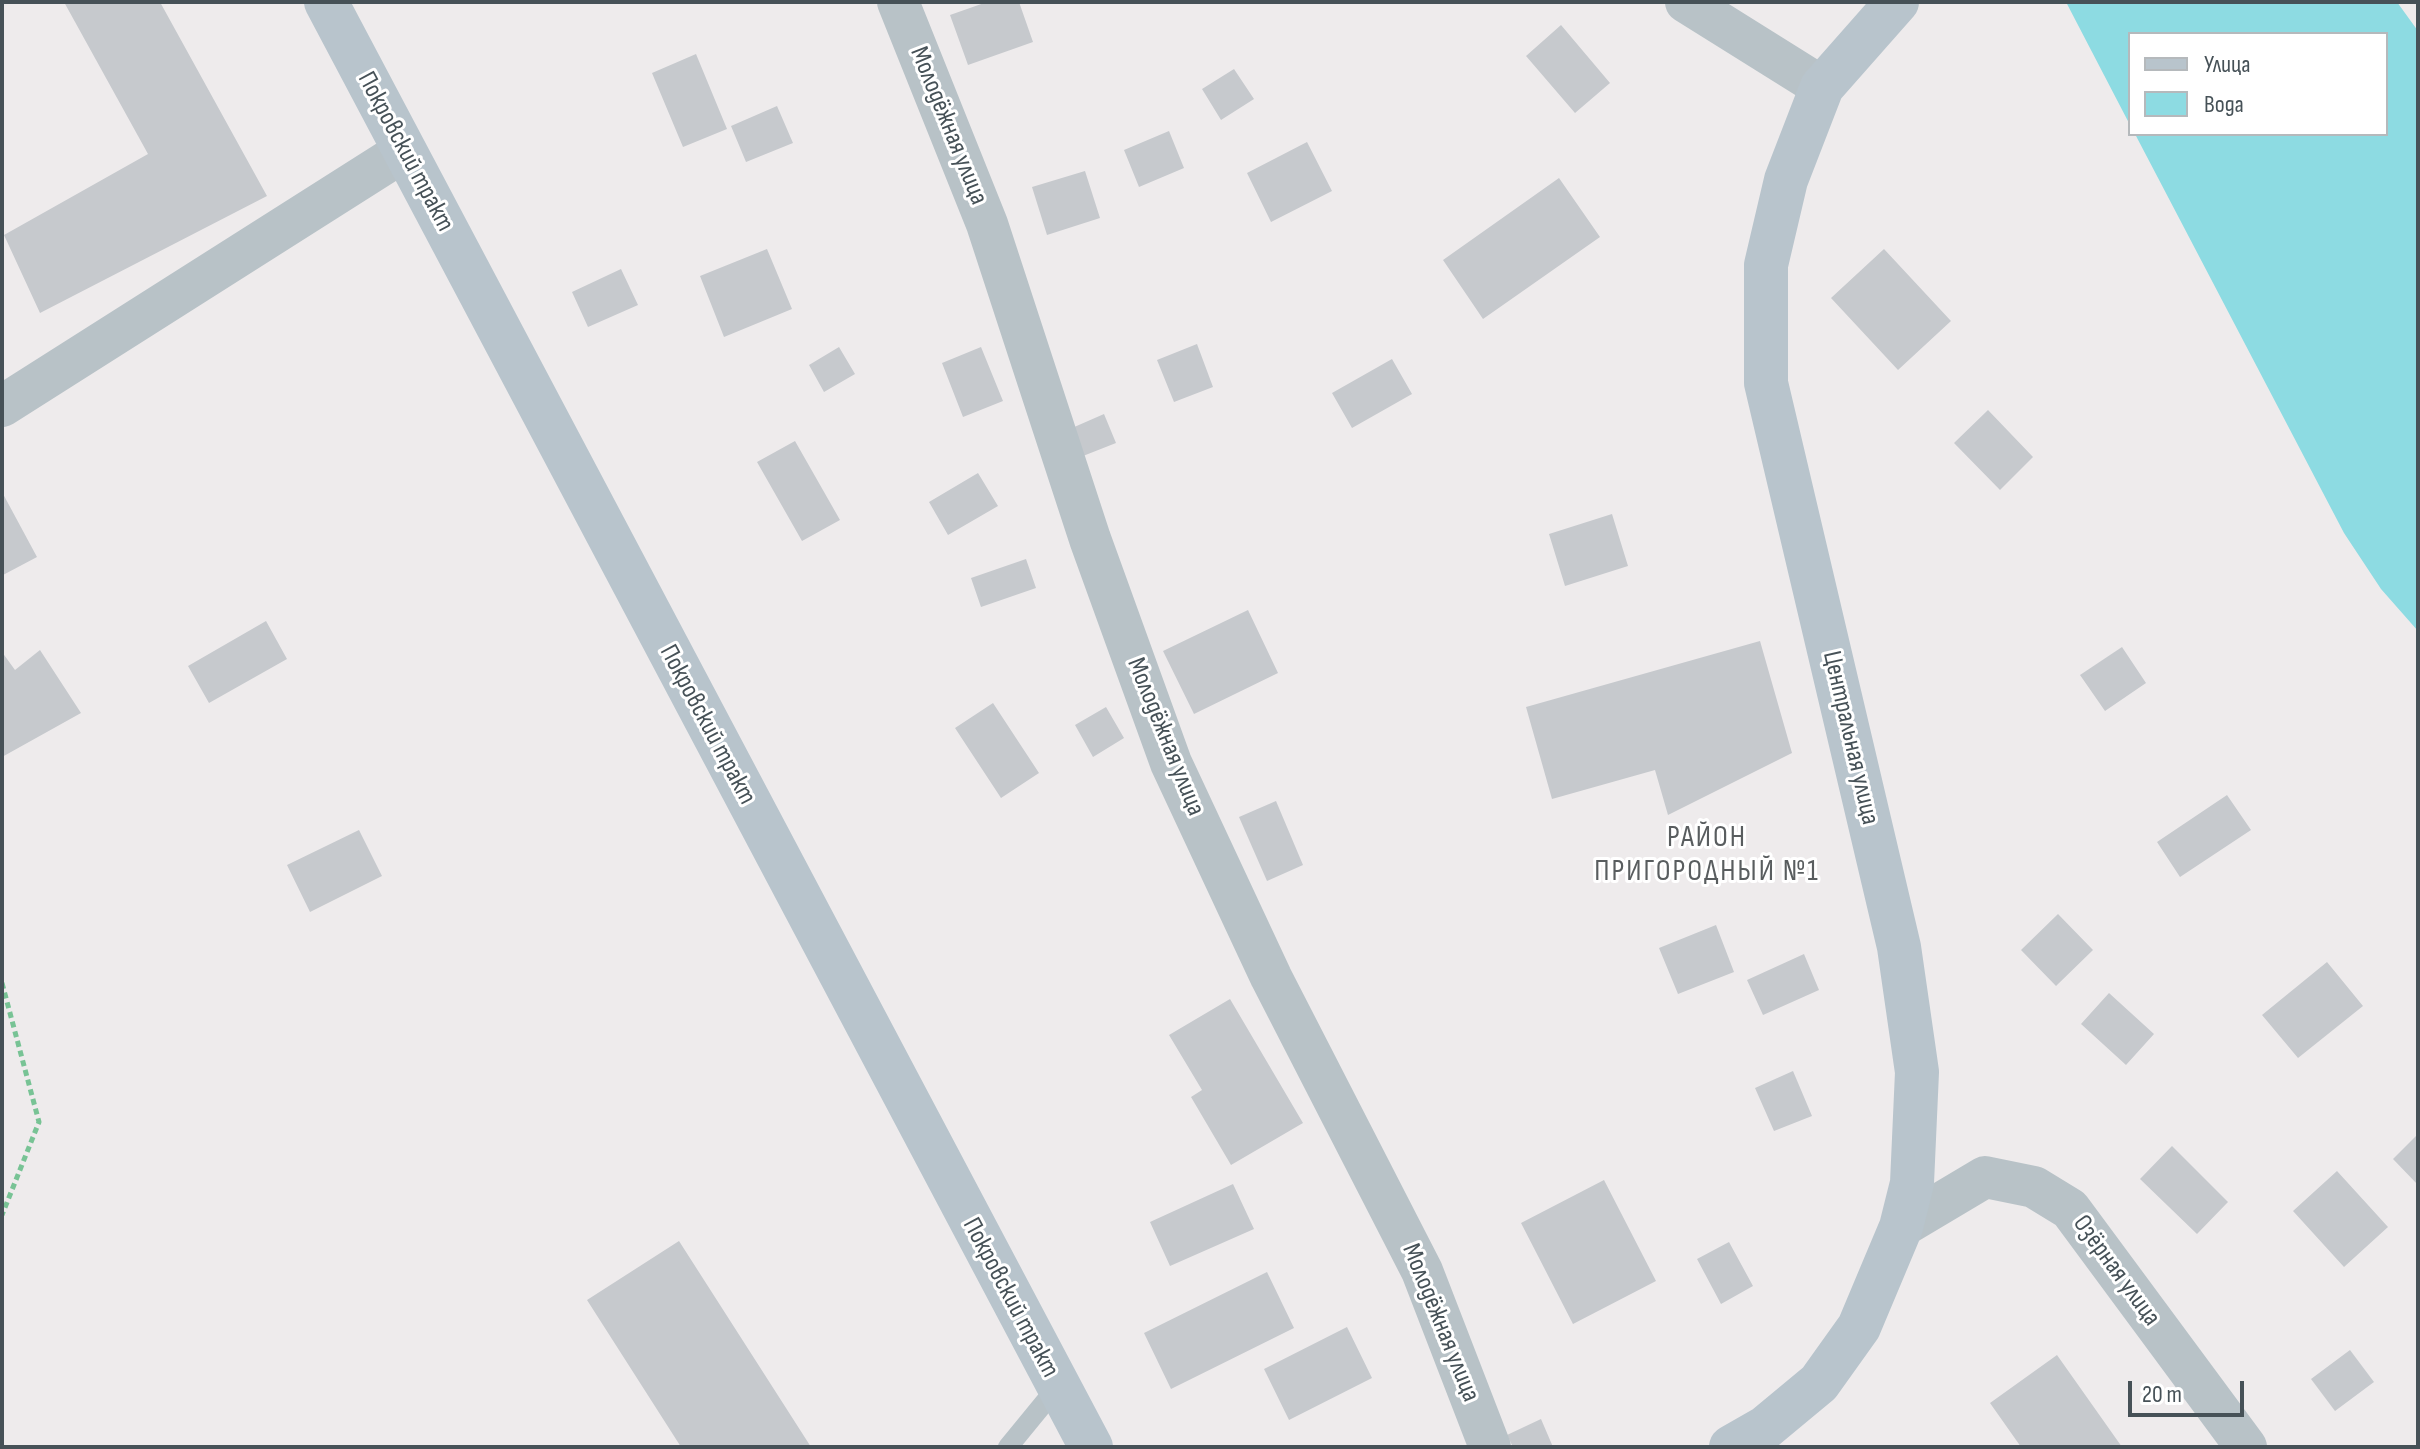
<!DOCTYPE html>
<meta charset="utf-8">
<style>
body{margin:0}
#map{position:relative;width:2420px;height:1449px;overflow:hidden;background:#eeebec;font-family:"Sofia Sans Condensed",sans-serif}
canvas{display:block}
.frame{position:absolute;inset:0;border:4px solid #465157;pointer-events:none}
.legend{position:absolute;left:2128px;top:32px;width:260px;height:104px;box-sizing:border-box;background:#fff;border:2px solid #b5b9bc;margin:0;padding:10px 14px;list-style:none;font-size:24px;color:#465157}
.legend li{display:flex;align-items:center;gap:16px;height:40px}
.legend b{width:40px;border:2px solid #b5b9bc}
.scale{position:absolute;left:2128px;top:1381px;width:116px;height:36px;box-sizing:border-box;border:4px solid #465157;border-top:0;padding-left:10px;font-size:24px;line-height:28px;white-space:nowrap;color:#465157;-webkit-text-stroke:6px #fff;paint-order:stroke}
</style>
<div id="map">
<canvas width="2420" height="1449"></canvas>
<div class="frame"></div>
<ul class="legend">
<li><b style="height:10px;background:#b8c4cc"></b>Улица</li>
<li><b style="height:22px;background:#8ddbe2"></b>Вода</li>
</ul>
<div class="scale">20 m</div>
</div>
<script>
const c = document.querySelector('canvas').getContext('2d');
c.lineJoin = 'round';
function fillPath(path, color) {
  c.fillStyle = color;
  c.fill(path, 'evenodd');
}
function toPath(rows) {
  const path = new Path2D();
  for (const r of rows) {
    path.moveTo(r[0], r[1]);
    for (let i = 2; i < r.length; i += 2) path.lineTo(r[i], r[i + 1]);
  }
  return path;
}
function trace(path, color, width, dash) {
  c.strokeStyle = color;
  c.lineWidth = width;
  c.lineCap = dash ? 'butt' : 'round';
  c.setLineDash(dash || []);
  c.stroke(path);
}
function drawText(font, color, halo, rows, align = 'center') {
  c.font = font + ' "Sofia Sans Condensed",sans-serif';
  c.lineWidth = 6;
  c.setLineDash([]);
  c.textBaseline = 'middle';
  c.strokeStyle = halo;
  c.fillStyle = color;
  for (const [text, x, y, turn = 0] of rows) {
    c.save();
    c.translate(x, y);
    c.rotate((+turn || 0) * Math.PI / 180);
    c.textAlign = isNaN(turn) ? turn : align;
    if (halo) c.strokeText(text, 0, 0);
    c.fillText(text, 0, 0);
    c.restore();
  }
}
const water = toPath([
 [2066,2,2397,2,2418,31,2418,631,2381,589,2344,533,2135,134,2386,134,2386,34,2130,34,2130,125]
]);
const building = toPath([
 [64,2,160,2,267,196,40,313,4,235,148,154],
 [987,2,1019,2,1033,42,968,65,950,15],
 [1561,25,1610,83,1575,113,1526,56],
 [696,54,727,129,683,147,652,73],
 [1234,69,1254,99,1221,120,1202,89],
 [777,106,793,143,746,162,731,126],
 [1169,131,1184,168,1139,187,1124,150],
 [1307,142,1332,191,1271,222,1247,173],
 [1085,171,1100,218,1047,235,1032,187],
 [1559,178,1600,237,1483,319,1443,260],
 [767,249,792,309,724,337,700,276],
 [1884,249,1951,321,1898,370,1831,298],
 [621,269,638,305,588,327,572,292],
 [1197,344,1213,387,1174,402,1157,360],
 [839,347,855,374,824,392,809,365],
 [981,347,1003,401,963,417,942,363],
 [1392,359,1412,394,1352,428,1332,393],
 [1988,410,2033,457,2000,490,1954,443],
 [1104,414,1116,443,1083,456,1072,428],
 [795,441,840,520,802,541,757,462],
 [978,473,998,506,948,535,929,502],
 [2,492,37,557,3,575,2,572],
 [1612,514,1628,566,1565,586,1549,534],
 [1026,559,1036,588,981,607,971,578],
 [1248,610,1278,673,1194,714,1163,651],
 [266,621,287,659,209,703,188,666],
 [1760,641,1792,753,1668,815,1655,770,1552,799,1526,707],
 [2122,647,2146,683,2105,711,2080,675],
 [40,650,81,713,2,757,2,652,15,670],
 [993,703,1039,773,1001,798,955,728],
 [1106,707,1124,738,1093,757,1075,725],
 [2227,795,2251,830,2180,877,2157,842],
 [1276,801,1303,865,1267,881,1239,817],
 [359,830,382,876,310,912,287,865],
 [2058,914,2093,950,2056,986,2021,950],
 [1716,925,1734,972,1678,994,1659,948],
 [1804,954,1819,990,1763,1015,1747,980],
 [2327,962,2363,1006,2298,1058,2262,1015],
 [2109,993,2154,1034,2126,1065,2081,1024],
 [1230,999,1303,1123,1231,1165,1191,1097,1202,1090,1169,1035],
 [1793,1071,1812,1116,1774,1131,1755,1088],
 [2418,1134,2418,1185,2393,1159],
 [2172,1146,2228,1202,2197,1234,2140,1179],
 [2337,1171,2388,1227,2344,1267,2293,1211],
 [1604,1180,1656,1281,1573,1324,1521,1223],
 [1233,1184,1254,1229,1170,1266,1150,1222],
 [679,1241,811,1447,681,1447,587,1300],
 [1729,1242,1753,1286,1721,1304,1697,1259],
 [1267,1272,1294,1328,1171,1389,1144,1333],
 [1347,1327,1372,1378,1289,1420,1264,1369],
 [2350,1350,2374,1382,2335,1411,2311,1379],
 [2057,1355,2122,1447,2021,1447,1990,1403],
 [1541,1419,1553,1447,1513,1447,1507,1435]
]);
const path = toPath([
 [2,983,39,1122,2,1215]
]);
const lane = toPath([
 [1008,1447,1058,1386]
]);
const street = toPath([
 [898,2,987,224,1090,539,1171,763,1271,977,1422,1271,1490,1447],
 [1686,2,1822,87],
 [2,406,404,151],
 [1901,1227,1985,1177,2034,1187,2070,1209,2246,1447]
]);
const secondary = toPath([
 [326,2,1091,1447],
 [1731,1447,1766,1427,1819,1383,1859,1327,1901,1227,1912,1183,1917,1072,1899,947,1766,383,1766,265,1786,180,1822,87,1897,2]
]);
const streetNames = [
 ["Молодёжная улица",948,126,68],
 ["Покровский тракт",405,152,62],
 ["Покровский тракт",707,725,62],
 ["Молодёжная улица",1165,737,68],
 ["Центральная улица",1850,738,77],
 ["Озёрная улица",2116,1271,54],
 ["Покровский тракт",1010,1298,62],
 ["Молодёжная улица",1440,1323,68]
];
const quarterNames = [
 ["РАЙОН",1707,838],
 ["ПРИГОРОДНЫЙ №1",1707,872]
];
fillPath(water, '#8ddbe2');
fillPath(building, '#c6c9cd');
trace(path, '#78c395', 5, [6, 4]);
trace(lane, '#b8c2c7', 20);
trace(street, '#b8c2c7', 42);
trace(secondary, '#b8c4cc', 44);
drawText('26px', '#465157', '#fff', streetNames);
c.letterSpacing = '2px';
drawText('30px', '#595d5f', '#fff', quarterNames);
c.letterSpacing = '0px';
</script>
